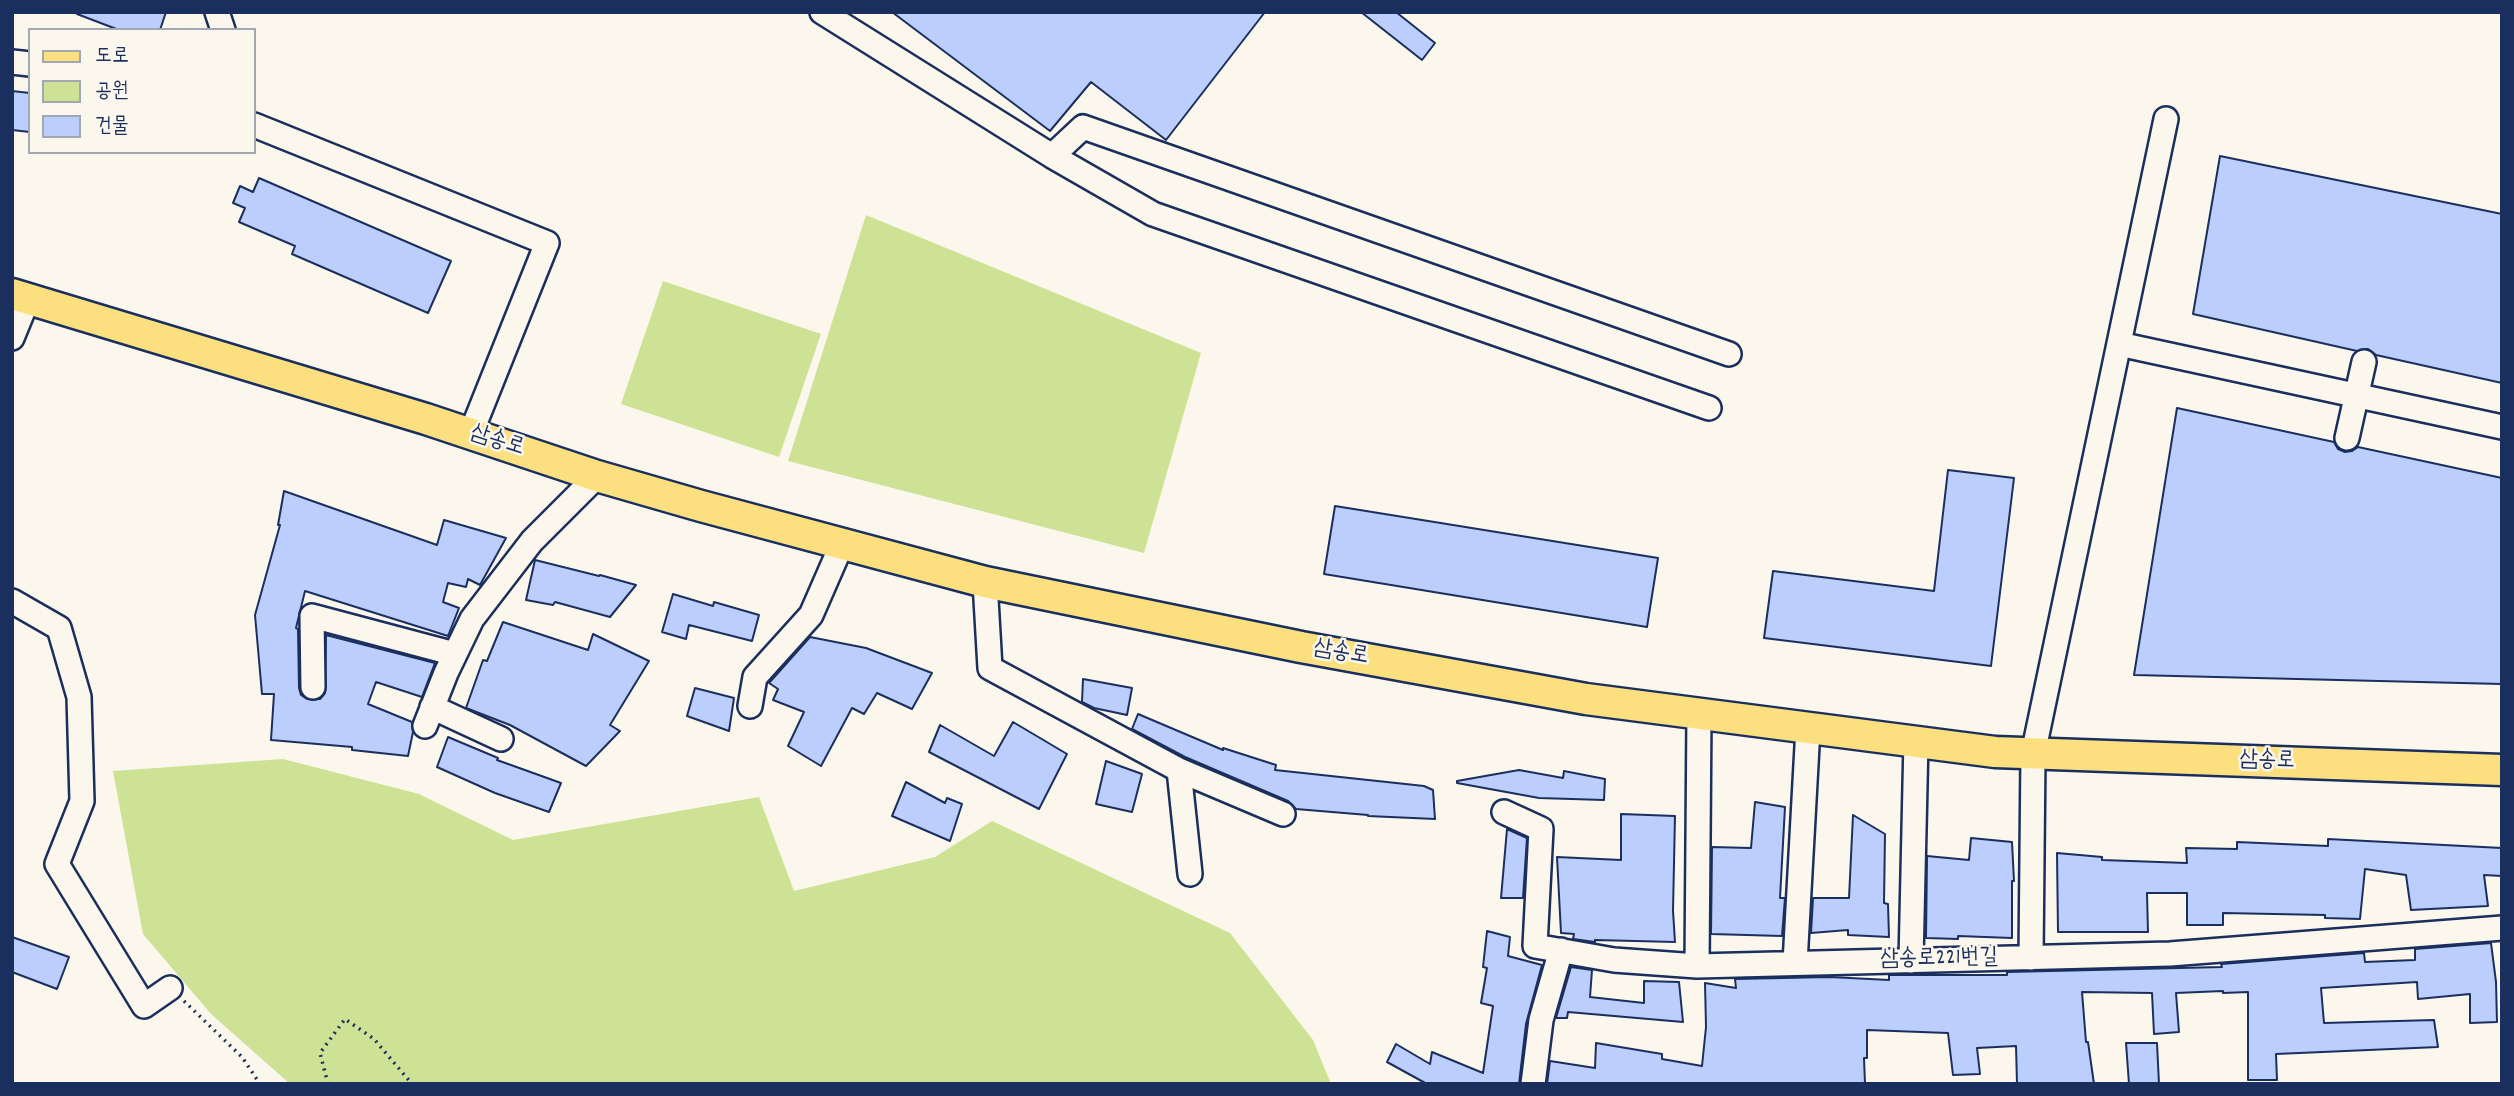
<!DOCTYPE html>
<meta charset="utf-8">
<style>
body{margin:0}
#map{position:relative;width:2514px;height:1096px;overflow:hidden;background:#fbf7ec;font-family:Dekko,"Poor Story",sans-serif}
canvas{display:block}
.frame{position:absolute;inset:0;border:14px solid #1b2f5e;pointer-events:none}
.legend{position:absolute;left:28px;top:28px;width:228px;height:126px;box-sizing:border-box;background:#fbf7ec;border:2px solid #a1a7b3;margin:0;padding:9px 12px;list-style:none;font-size:21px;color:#1b2f5e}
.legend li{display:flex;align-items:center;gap:14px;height:35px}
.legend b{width:35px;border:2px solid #a1a7b3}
</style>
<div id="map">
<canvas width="2514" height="1096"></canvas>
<div class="frame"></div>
<ul class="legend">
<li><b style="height:9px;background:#fce080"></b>도로</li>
<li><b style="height:19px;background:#cee296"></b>공원</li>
<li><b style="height:19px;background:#bccefe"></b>건물</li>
</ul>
</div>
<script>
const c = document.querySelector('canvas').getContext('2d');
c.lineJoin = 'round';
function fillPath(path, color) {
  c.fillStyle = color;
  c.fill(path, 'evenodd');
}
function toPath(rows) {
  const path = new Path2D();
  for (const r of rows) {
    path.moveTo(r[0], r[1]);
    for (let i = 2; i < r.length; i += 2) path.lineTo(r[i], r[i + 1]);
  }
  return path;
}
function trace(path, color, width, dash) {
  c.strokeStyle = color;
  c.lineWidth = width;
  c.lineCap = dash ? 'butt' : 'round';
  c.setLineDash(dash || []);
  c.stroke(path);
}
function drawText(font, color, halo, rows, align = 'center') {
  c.font = font + ' Dekko,"Poor Story",sans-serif';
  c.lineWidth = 5;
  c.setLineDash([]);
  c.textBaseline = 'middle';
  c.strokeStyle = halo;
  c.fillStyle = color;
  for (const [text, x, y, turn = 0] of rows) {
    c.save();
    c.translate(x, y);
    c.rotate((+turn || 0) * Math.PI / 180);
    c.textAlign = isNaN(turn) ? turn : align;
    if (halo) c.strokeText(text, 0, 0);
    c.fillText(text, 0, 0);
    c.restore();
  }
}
const green = toPath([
 [866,215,1201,353,1144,553,788,461],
 [663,281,821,334,779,457,621,404],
 [283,759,419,794,513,840,759,797,794,891,935,857,992,821,1230,933,1313,1040,1331,1084,290,1084,211,1014,143,934,113,771]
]);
const building = toPath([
 [77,12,166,12,160,30,119,30,77,14,77,12],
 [892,12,1265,12,1166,140,1091,82,1050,131,892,12],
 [1361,12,1396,12,1435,43,1422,60,1361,12],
 [12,91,30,93,30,132,12,130,12,91],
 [2220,156,2502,214,2502,383,2376,355,2368,349,2357,351,2193,314,2220,156],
 [259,178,451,261,428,313,292,254,295,246,239,222,245,208,233,203,240,186,253,192,259,178],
 [2177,408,2334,442,2338,449,2345,452,2352,451,2358,447,2502,478,2502,684,2134,675,2177,408],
 [1948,470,2014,478,1991,666,1764,638,1773,571,1934,591,1948,470],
 [284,491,437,545,444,520,506,538,480,585,468,579,466,587,448,583,443,602,459,608,448,636,305,591,296,628,298,629,299,688,301,695,307,699,320,699,325,693,326,635,435,663,422,697,376,682,368,704,412,722,413,732,408,756,352,750,352,747,271,740,274,694,262,694,255,615,280,525,278,525,284,491],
 [1335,506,1658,558,1647,627,1324,574,1335,506],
 [535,560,599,576,600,575,636,585,610,617,555,602,553,605,526,600,535,560],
 [673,594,713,606,714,602,759,615,752,641,689,625,686,639,662,632,673,594],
 [503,622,588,650,593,634,649,661,610,725,620,731,586,766,510,725,466,708,483,660,487,661,503,622],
 [810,637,866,648,932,673,912,709,877,693,864,714,852,708,821,766,788,746,804,712,773,700,778,689,769,683,810,637],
 [1083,679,1132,688,1127,715,1094,708,1082,702,1083,679],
 [695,688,734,698,729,731,687,716,695,688],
 [1138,714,1223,750,1223,748,1276,765,1275,770,1424,786,1433,790,1435,819,1368,816,1368,815,1296,809,1288,801,1185,757,1132,729,1138,714],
 [1013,722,1067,754,1039,809,929,752,940,725,994,756,1013,722],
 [448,737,498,758,497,760,561,783,549,812,495,793,437,767,448,737],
 [1106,761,1142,774,1132,812,1096,804,1106,761],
 [1519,770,1563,778,1564,771,1605,779,1604,800,1539,798,1457,783,1457,781,1519,770],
 [906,782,945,803,947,798,962,804,950,841,892,816,906,782],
 [1755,802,1785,807,1780,898,1785,898,1782,936,1711,934,1712,847,1751,848,1755,802],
 [1621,814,1675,816,1673,911,1675,942,1595,940,1595,942,1573,939,1574,934,1561,933,1557,857,1621,860,1621,814],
 [1853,815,1885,834,1884,903,1888,904,1889,937,1848,935,1848,930,1811,933,1813,898,1849,898,1853,815],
 [1507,829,1527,838,1523,898,1501,898,1507,829],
 [1971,838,2012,842,2014,881,2012,881,2012,938,1958,936,1958,939,1926,938,1927,856,1969,860,1971,838],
 [2328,839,2502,848,2502,876,2484,875,2488,906,2411,910,2406,875,2365,869,2360,919,2325,918,2325,915,2223,913,2223,925,2187,925,2187,893,2147,893,2148,932,2058,932,2057,853,2102,857,2102,860,2187,863,2186,848,2237,849,2237,842,2328,846,2328,839],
 [1487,931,1510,937,1508,956,1542,965,1526,1024,1519,1084,1427,1084,1387,1062,1396,1044,1430,1064,1432,1052,1483,1073,1493,1006,1481,1003,1487,968,1483,967,1487,931],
 [12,937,69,957,57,989,12,972,12,937],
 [2491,943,2496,982,2497,1022,2470,1023,2470,994,2418,999,2417,982,2321,988,2324,1023,2434,1020,2438,1047,2276,1054,2277,1080,2248,1080,2248,992,2223,993,2223,991,2176,993,2179,1032,2154,1034,2152,993,2082,992,2086,1042,2088,1042,2094,1084,2017,1084,2016,1046,1977,1048,1980,1074,1953,1075,1948,1033,1867,1030,1867,1058,1864,1058,1865,1084,1547,1084,1550,1061,1595,1068,1596,1043,1662,1054,1662,1059,1702,1066,1706,1027,1705,983,1736,988,1735,979,1830,977,1889,980,1889,975,2007,975,2007,972,2222,967,2221,964,2364,953,2365,962,2415,960,2415,949,2491,943],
 [1571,967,1592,970,1590,997,1644,1003,1644,981,1679,982,1683,1022,1568,1012,1567,1018,1556,1018,1571,967],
 [2126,1043,2157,1043,2159,1084,2129,1084,2126,1043]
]);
const path = toPath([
 [184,1001,242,1057,260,1084],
 [328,1084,320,1053,345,1019,374,1039,412,1084]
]);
const minor = toPath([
 [217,12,223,30],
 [822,12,1052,156,1083,127,1729,354],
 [12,62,30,64],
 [254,125,547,243,471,433],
 [1052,156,1153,214,1709,408],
 [12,338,28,299],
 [2119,344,2502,427],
 [2347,438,2364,362],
 [985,582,990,668,1179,770,1283,814],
 [12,601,59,628,79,697,82,801,57,864,144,1006,170,988],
 [313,687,312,616,455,654],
 [750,706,755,677,811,615,842,544],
 [432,707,501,739],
 [425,726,446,673,472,619,532,541,597,476],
 [1179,770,1190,874],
 [1504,812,1541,829,1535,946,1614,960,1697,966,2170,954,2502,928],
 [2031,958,2033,754,2166,119],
 [1911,961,1916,741],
 [1795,963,1808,728],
 [1697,966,1699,713],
 [1533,1084,1541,1020,1561,950]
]);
const major = toPath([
 [12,294,426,419,597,476,701,506,985,582,1301,647,1586,699,1995,752,2502,770]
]);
const streetNames = [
 ["삼송로",497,442,18],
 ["삼송로",1341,654,10],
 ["삼송로",2267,762,2],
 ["삼송로221번길",1939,960,-1]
];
fillPath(green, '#cee296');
fillPath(building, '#bccefe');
trace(building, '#1b2f5e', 2);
trace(minor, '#1b2f5e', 28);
trace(major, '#1b2f5e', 35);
trace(path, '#1b2f5e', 3.5, [2, 5]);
trace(minor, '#fbf7ec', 23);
trace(major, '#fce080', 30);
drawText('23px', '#1b2f5e', '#fbf7ec', streetNames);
</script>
